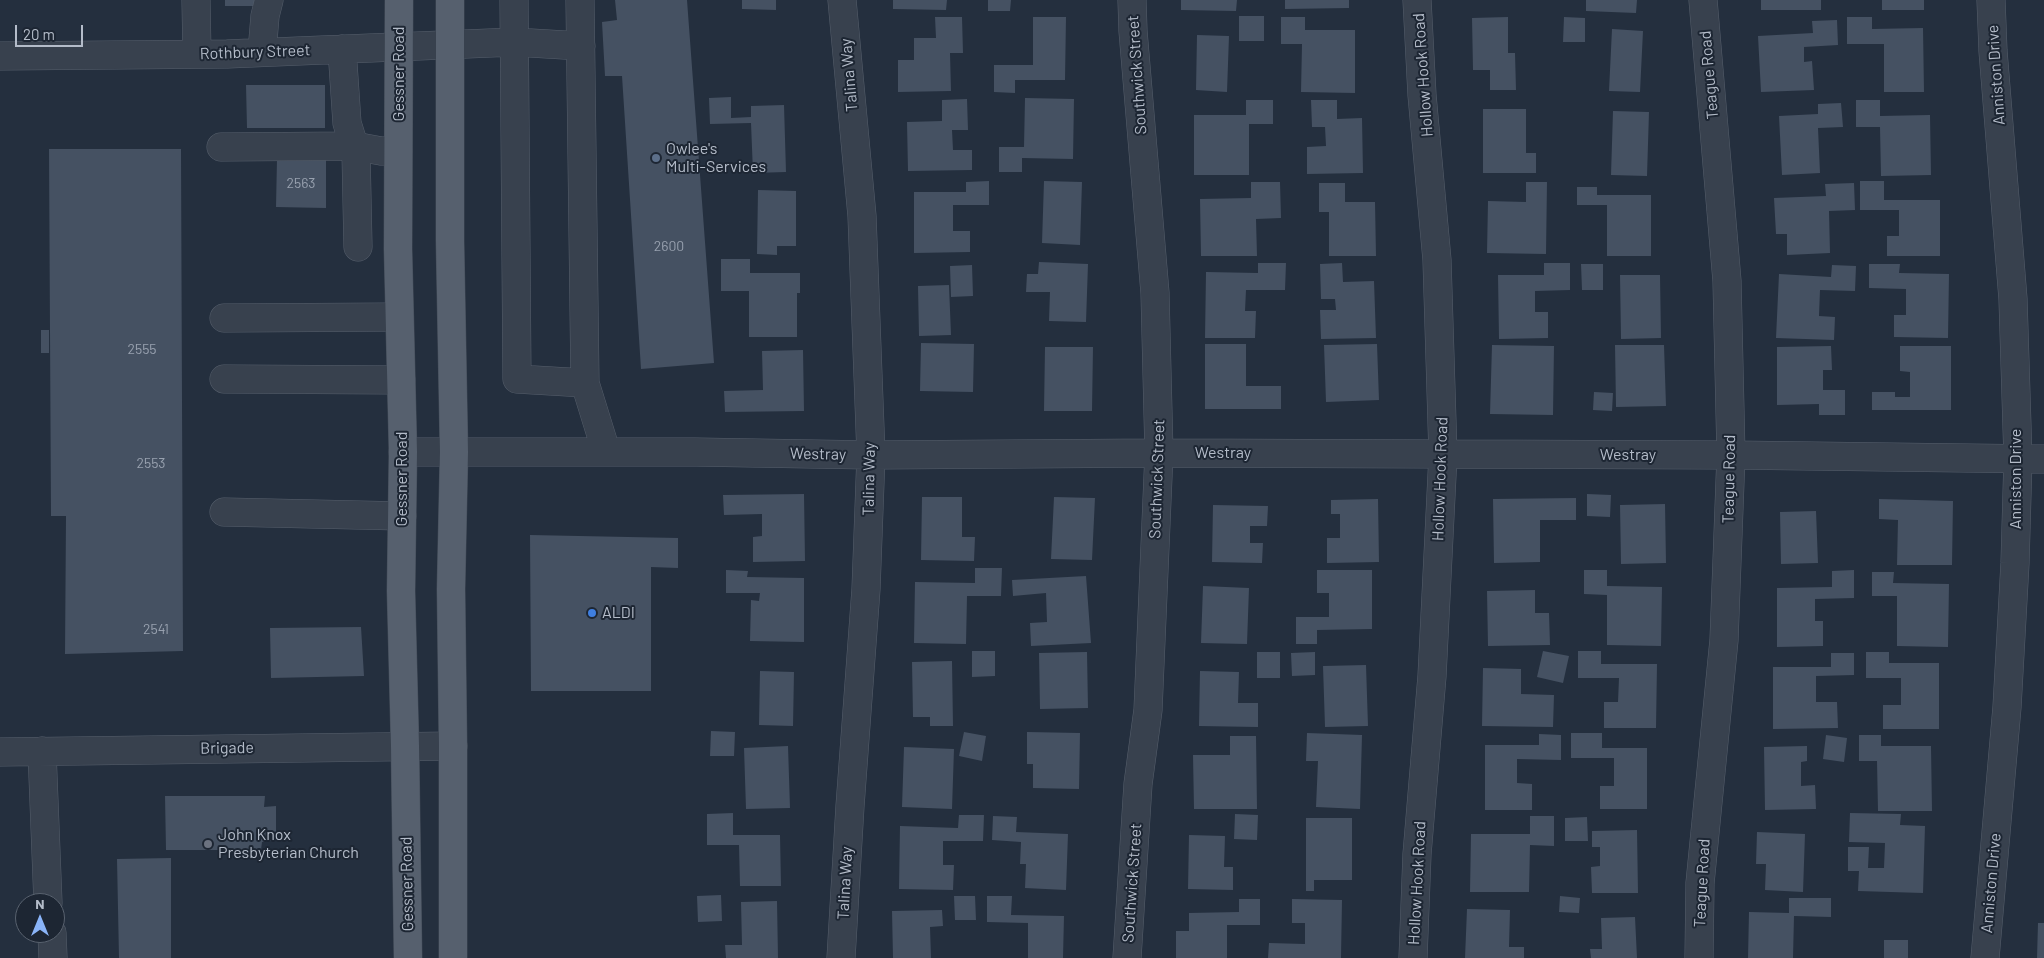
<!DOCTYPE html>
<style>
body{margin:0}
#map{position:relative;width:2044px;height:958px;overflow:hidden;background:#242f3e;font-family:Barlow,sans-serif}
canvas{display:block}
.north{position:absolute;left:15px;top:893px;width:50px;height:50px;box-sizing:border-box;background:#1d2633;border:1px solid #59626f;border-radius:50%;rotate:0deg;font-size:14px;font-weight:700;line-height:20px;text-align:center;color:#b4bcc9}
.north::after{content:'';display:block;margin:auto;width:18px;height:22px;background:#8ab4f8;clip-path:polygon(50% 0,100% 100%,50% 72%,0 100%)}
.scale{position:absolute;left:15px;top:25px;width:68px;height:22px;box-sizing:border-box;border:2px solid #b4bcc9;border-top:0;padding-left:6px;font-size:15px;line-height:18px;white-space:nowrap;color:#b4bcc9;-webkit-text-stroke:4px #1d2633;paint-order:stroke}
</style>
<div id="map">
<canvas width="2044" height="958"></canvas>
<div class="north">N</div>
<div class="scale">20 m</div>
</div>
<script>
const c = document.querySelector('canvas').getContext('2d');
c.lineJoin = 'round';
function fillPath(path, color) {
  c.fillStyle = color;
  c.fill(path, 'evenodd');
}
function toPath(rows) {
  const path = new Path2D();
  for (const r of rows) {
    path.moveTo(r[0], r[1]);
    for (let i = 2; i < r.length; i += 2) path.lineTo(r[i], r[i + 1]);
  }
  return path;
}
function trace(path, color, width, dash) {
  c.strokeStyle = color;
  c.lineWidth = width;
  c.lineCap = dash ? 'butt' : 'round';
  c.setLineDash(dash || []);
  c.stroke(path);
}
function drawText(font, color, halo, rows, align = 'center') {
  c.font = font + ' Barlow,sans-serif';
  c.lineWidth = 4;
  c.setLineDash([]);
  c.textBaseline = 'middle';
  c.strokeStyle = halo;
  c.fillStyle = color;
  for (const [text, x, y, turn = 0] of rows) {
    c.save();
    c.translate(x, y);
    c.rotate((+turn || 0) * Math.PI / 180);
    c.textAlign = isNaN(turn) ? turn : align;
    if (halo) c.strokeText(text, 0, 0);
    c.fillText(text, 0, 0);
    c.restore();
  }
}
const building = toPath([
 [225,0,254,0,254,6,225,6],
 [615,0,687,0,714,363,641,369,622,76,605,76,602,22,617,20],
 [742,0,776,0,776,10,742,9],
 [893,0,947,0,946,10,893,9],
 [988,0,1011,0,1010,11,988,11],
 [1181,0,1237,0,1236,11,1181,10],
 [1285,0,1349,0,1349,8,1285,9],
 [1586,0,1637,0,1636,13,1586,11],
 [1761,0,1821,0,1821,10,1761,10],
 [1882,0,1924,0,1924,10,1882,10],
 [1239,16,1264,16,1264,41,1239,41],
 [935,17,962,17,963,53,950,53,951,91,898,92,898,60,914,60,914,38,936,38],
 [1033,17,1066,17,1065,80,1015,80,1015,93,994,92,994,65,1033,65],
 [1281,17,1305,17,1305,30,1355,30,1355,93,1301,92,1302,44,1281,44],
 [1508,17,1508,53,1515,53,1516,90,1490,90,1490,70,1473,70,1472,18],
 [1564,17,1585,18,1585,42,1563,42],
 [1847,17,1872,17,1872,29,1923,28,1924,92,1884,92,1884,44,1847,44],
 [1837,20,1838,45,1804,47,1804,62,1812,61,1814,90,1761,92,1758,36,1813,33,1812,21],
 [1612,29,1643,31,1640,92,1609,91],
 [1197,35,1229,36,1227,92,1196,90],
 [246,85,325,85,325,128,247,128],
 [731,97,731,118,751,117,751,106,784,105,786,172,753,173,751,123,710,124,709,98],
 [1025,98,1074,99,1073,159,1022,158,1022,172,999,172,999,147,1024,147],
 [967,99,968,130,952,130,953,150,972,150,972,170,908,171,907,122,942,121,942,100],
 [1246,100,1273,100,1273,124,1249,124,1249,175,1194,175,1194,115,1246,115],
 [1311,100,1337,100,1337,119,1362,118,1363,173,1307,174,1307,147,1326,146,1325,127,1312,127],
 [1856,100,1880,100,1880,116,1930,115,1931,175,1881,176,1880,127,1856,127],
 [1841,103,1843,127,1818,128,1820,173,1782,175,1779,116,1818,114,1818,104],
 [1483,109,1526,109,1526,153,1536,153,1536,173,1483,173],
 [1613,111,1649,112,1647,176,1611,175],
 [49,149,181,149,183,651,65,654,66,516,51,516],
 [277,159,326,159,326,208,276,207],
 [989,181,989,205,953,205,953,231,970,231,970,252,914,253,914,192,966,192,966,182],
 [1044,181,1082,182,1080,245,1042,243],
 [1860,181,1884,181,1884,200,1940,200,1940,256,1887,256,1887,236,1899,236,1899,210,1860,210],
 [1251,182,1280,182,1281,218,1256,219,1257,256,1201,256,1200,199,1251,198],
 [1526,182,1547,182,1546,254,1487,253,1488,201,1526,202],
 [1319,183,1345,183,1345,202,1375,202,1376,256,1329,256,1329,212,1319,212],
 [1854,183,1855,210,1829,211,1830,253,1787,255,1787,234,1776,234,1774,198,1826,196,1825,184],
 [1577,187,1597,187,1597,195,1651,195,1651,256,1607,256,1607,205,1577,205],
 [758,190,796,191,796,246,777,246,777,255,757,254],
 [721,259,750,259,750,273,800,273,800,293,797,293,797,337,749,337,749,291,721,291],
 [1039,262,1088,264,1086,322,1049,321,1050,292,1026,292,1027,274,1038,274],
 [1258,263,1286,263,1285,290,1246,290,1245,311,1256,311,1255,338,1205,338,1206,272,1258,273],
 [1342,263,1343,282,1374,281,1376,338,1321,339,1320,310,1336,310,1335,299,1321,299,1320,264],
 [1544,263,1570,263,1570,290,1535,291,1535,312,1548,312,1548,338,1499,339,1498,275,1544,275],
 [1581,264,1603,264,1603,290,1582,290],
 [1869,264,1900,264,1899,273,1949,274,1948,338,1894,337,1894,315,1906,315,1906,289,1869,288],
 [972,265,973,296,951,297,950,266],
 [1832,265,1856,266,1855,291,1820,290,1819,316,1835,317,1834,340,1776,338,1779,274,1831,277],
 [1620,275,1660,275,1661,338,1621,339],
 [949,285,951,335,919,336,918,286],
 [41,330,49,330,49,353,41,353],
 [921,343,974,344,973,392,920,391],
 [1205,344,1246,344,1246,386,1281,386,1281,409,1205,409],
 [1377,344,1379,400,1326,402,1324,345],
 [1492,345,1554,346,1553,415,1490,414],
 [1615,345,1664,345,1666,406,1616,407],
 [1831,346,1832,370,1823,370,1823,390,1845,390,1845,415,1819,415,1819,404,1777,405,1777,347],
 [1900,346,1951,346,1951,410,1872,410,1872,392,1895,392,1895,397,1910,397,1910,372,1900,371],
 [1045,347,1093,347,1092,411,1044,411],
 [803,350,804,411,725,412,724,391,763,390,762,351],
 [1594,392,1613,393,1612,411,1593,410],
 [804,494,805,561,753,562,753,537,762,536,762,514,724,515,723,495],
 [1587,494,1611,495,1610,517,1587,516],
 [922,497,962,497,962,537,975,537,974,561,921,560],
 [1054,497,1095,498,1092,560,1051,559],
 [1576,498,1576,520,1540,520,1540,562,1494,563,1493,499],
 [1378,499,1379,562,1327,563,1327,538,1340,538,1340,514,1331,514,1331,500],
 [1879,499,1953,501,1952,565,1897,565,1898,520,1879,519],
 [1665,504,1666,563,1621,564,1620,505],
 [1213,505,1268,506,1267,526,1250,526,1250,543,1263,543,1262,563,1212,562],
 [1816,511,1818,563,1781,564,1780,512],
 [530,535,678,538,678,568,651,567,651,691,531,691],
 [975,568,1002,568,1001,596,967,596,966,644,914,643,915,582,975,583],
 [726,570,748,571,747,577,804,578,804,642,750,641,751,600,759,601,760,593,726,593],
 [1317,570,1372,570,1372,629,1317,630,1317,644,1296,644,1296,617,1329,617,1329,593,1317,593],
 [1584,570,1607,570,1607,586,1662,587,1661,646,1607,645,1607,595,1584,594],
 [1854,570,1854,598,1815,599,1815,621,1823,621,1823,646,1777,647,1777,588,1832,587,1832,571],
 [1872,572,1894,572,1893,583,1949,584,1948,647,1897,646,1897,596,1872,596],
 [1086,576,1091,643,1031,646,1030,623,1047,622,1046,593,1013,596,1012,580],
 [1203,586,1249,588,1247,644,1201,643],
 [1535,590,1535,613,1549,613,1550,645,1488,646,1487,591],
 [361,627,364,676,271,678,270,628],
 [972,651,995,651,995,676,972,677],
 [1543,651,1569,656,1563,683,1537,677],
 [1578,651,1601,651,1601,664,1657,664,1656,728,1604,728,1604,702,1618,702,1619,678,1578,678],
 [1087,652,1088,708,1040,709,1039,653],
 [1257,652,1280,652,1280,678,1257,678],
 [1315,652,1315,675,1292,676,1291,653],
 [1866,652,1889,652,1889,663,1939,663,1939,729,1883,729,1883,705,1901,705,1901,678,1866,678],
 [1831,653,1854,653,1854,675,1816,676,1816,702,1837,702,1838,728,1773,729,1773,667,1831,667],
 [952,661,953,726,930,726,930,717,913,717,912,662],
 [1366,665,1368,726,1325,727,1323,666],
 [1483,668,1521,669,1521,694,1554,695,1553,727,1482,726],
 [760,671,794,672,793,726,759,725],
 [1200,671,1239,672,1238,703,1258,703,1258,727,1199,726],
 [711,731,735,732,734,756,710,756],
 [964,732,986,736,982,761,959,756],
 [1027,732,1080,733,1079,789,1033,788,1033,764,1027,764],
 [1307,733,1362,735,1360,809,1316,807,1318,761,1306,761],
 [1571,733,1602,733,1602,748,1647,748,1647,809,1600,809,1600,786,1614,786,1614,758,1571,758],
 [1539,734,1561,735,1561,760,1517,759,1517,783,1532,784,1532,810,1485,810,1485,745,1539,745],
 [1826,735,1847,738,1844,762,1823,759],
 [1859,735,1881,735,1881,746,1931,746,1932,811,1878,811,1877,761,1859,761],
 [1230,736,1256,736,1257,809,1194,809,1193,755,1230,755],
 [788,746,790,808,746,809,744,748],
 [1807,746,1807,761,1801,762,1801,786,1815,785,1816,809,1765,810,1764,747],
 [904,747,954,749,952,809,902,807],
 [165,796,265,796,264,807,276,806,276,840,262,842,261,850,166,850],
 [733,813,733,835,780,835,781,886,740,886,739,845,707,845,707,814],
 [1850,813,1901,814,1900,825,1925,826,1923,893,1858,891,1859,871,1848,871,1848,847,1869,847,1868,868,1884,868,1885,843,1849,842],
 [1235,814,1258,815,1257,840,1234,839],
 [959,815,984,815,983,841,943,841,943,865,954,865,953,890,899,889,900,826,958,828],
 [993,816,1017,817,1016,832,1068,834,1066,890,1025,888,1026,864,1020,864,1021,842,992,840],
 [1530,816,1554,816,1554,846,1530,845,1529,892,1470,892,1471,834,1530,834],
 [1587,817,1588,841,1565,841,1565,818],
 [1306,818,1352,818,1352,880,1314,880,1314,891,1306,891],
 [1637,830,1638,893,1592,893,1591,867,1600,866,1600,847,1592,847,1592,831],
 [1757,832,1805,834,1803,892,1765,890,1766,864,1756,864],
 [1189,835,1225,836,1224,867,1233,867,1233,890,1188,889],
 [171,858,171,958,119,958,117,859],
 [721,895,722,921,698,922,697,896],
 [954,896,975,896,976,920,955,920],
 [987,896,1012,896,1011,915,1064,916,1063,958,1028,958,1028,923,987,922],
 [1560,896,1580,898,1579,913,1559,912],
 [1789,898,1831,898,1831,917,1794,916,1793,958,1748,958,1749,912,1789,913],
 [1239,899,1260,899,1260,925,1227,925,1227,958,1176,958,1176,931,1189,931,1189,913,1239,912],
 [1292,899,1342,900,1341,958,1268,958,1269,943,1305,944,1305,923,1292,923],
 [777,901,778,958,726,958,725,945,742,945,741,902],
 [1467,909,1510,910,1509,947,1524,947,1524,958,1465,958],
 [942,910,943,926,930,927,931,958,893,958,892,911],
 [1635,917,1637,958,1591,958,1590,949,1602,949,1601,918],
 [2038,923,2044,923,2044,958,2037,958],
 [1884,940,1908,940,1908,958,1884,958]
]);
const minor = toPath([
 [196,0,197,54],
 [514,0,517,379,585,383,580,0],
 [342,49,347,123,356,152,358,247],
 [262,52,265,16,269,0],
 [0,56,227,54,514,42,581,46],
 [221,147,354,146,381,151,398,151],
 [224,318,399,317],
 [224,379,401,380],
 [585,383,606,451],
 [403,452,695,452,871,455,1159,453,1731,455,2044,459],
 [224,512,402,516],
 [42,751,48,903],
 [0,752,453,746],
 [52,933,53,958],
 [841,958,850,806,866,589,871,455,862,216,842,0],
 [1127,958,1138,784,1148,710,1159,453,1155,293,1133,31,1132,0],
 [1413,958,1417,854,1432,676,1443,455,1437,260,1422,95,1417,0],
 [1699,958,1700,883,1724,640,1731,455,1727,281,1703,0],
 [1985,958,2007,707,2015,563,2018,459,2013,299,1993,51,1991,0]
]);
const major = toPath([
 [399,0,398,249,403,452,401,591,405,746,408,958],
 [450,0,450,241,454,452,451,589,453,746,453,958]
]);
const markers = [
 [656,158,5,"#5c6f8a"],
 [592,613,5,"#3f7fe0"],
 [208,844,5,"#6b7280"]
];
const numberNames = [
 ["2563",301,183],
 ["2600",669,246],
 ["2555",142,349],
 ["2553",151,463],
 ["2541",156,629]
];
const streetNames = [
 ["Rothbury Street",255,52,-2],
 ["Gessner Road",399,74,-90],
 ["Talina Way",849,75,-95],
 ["Southwick Street",1137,75,-94],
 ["Hollow Hook Road",1423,75,-94],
 ["Teague Road",1709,75,-95],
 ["Anniston Drive",1996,75,-94],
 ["Westray",1223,453],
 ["Westray",818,454,1],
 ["Westray",1628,455],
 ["Gessner Road",402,479,-90],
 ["Talina Way",869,479,-89],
 ["Southwick Street",1157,479,-88],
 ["Hollow Hook Road",1440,479,-88],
 ["Teague Road",1729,479,-89],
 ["Anniston Drive",2016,479,-90],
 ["Brigade",227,748,-1],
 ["Talina Way",845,883,-87],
 ["Southwick Street",1132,883,-86],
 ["Hollow Hook Road",1417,883,-87],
 ["Teague Road",1702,883,-87],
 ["Anniston Drive",1991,883,-85],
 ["Gessner Road",407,884,-91]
];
const poiNames = [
 ["Owlee's",666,149],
 ["Multi-Services",666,167],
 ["ALDI",602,613],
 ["John Knox",218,835],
 ["Presbyterian Church",218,853]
];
fillPath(building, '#455162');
trace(minor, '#565f6c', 29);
trace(major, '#414a57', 29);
trace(minor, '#38414e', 28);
trace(major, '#56606e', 28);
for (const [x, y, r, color] of markers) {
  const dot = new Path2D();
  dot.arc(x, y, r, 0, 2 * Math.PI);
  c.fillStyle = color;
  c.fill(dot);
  trace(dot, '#1d2633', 2);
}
drawText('14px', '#98a1af', null, numberNames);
drawText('16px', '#b4bcc9', '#1d2633', streetNames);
drawText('16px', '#b4bcc9', '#1d2633', poiNames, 'left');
</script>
